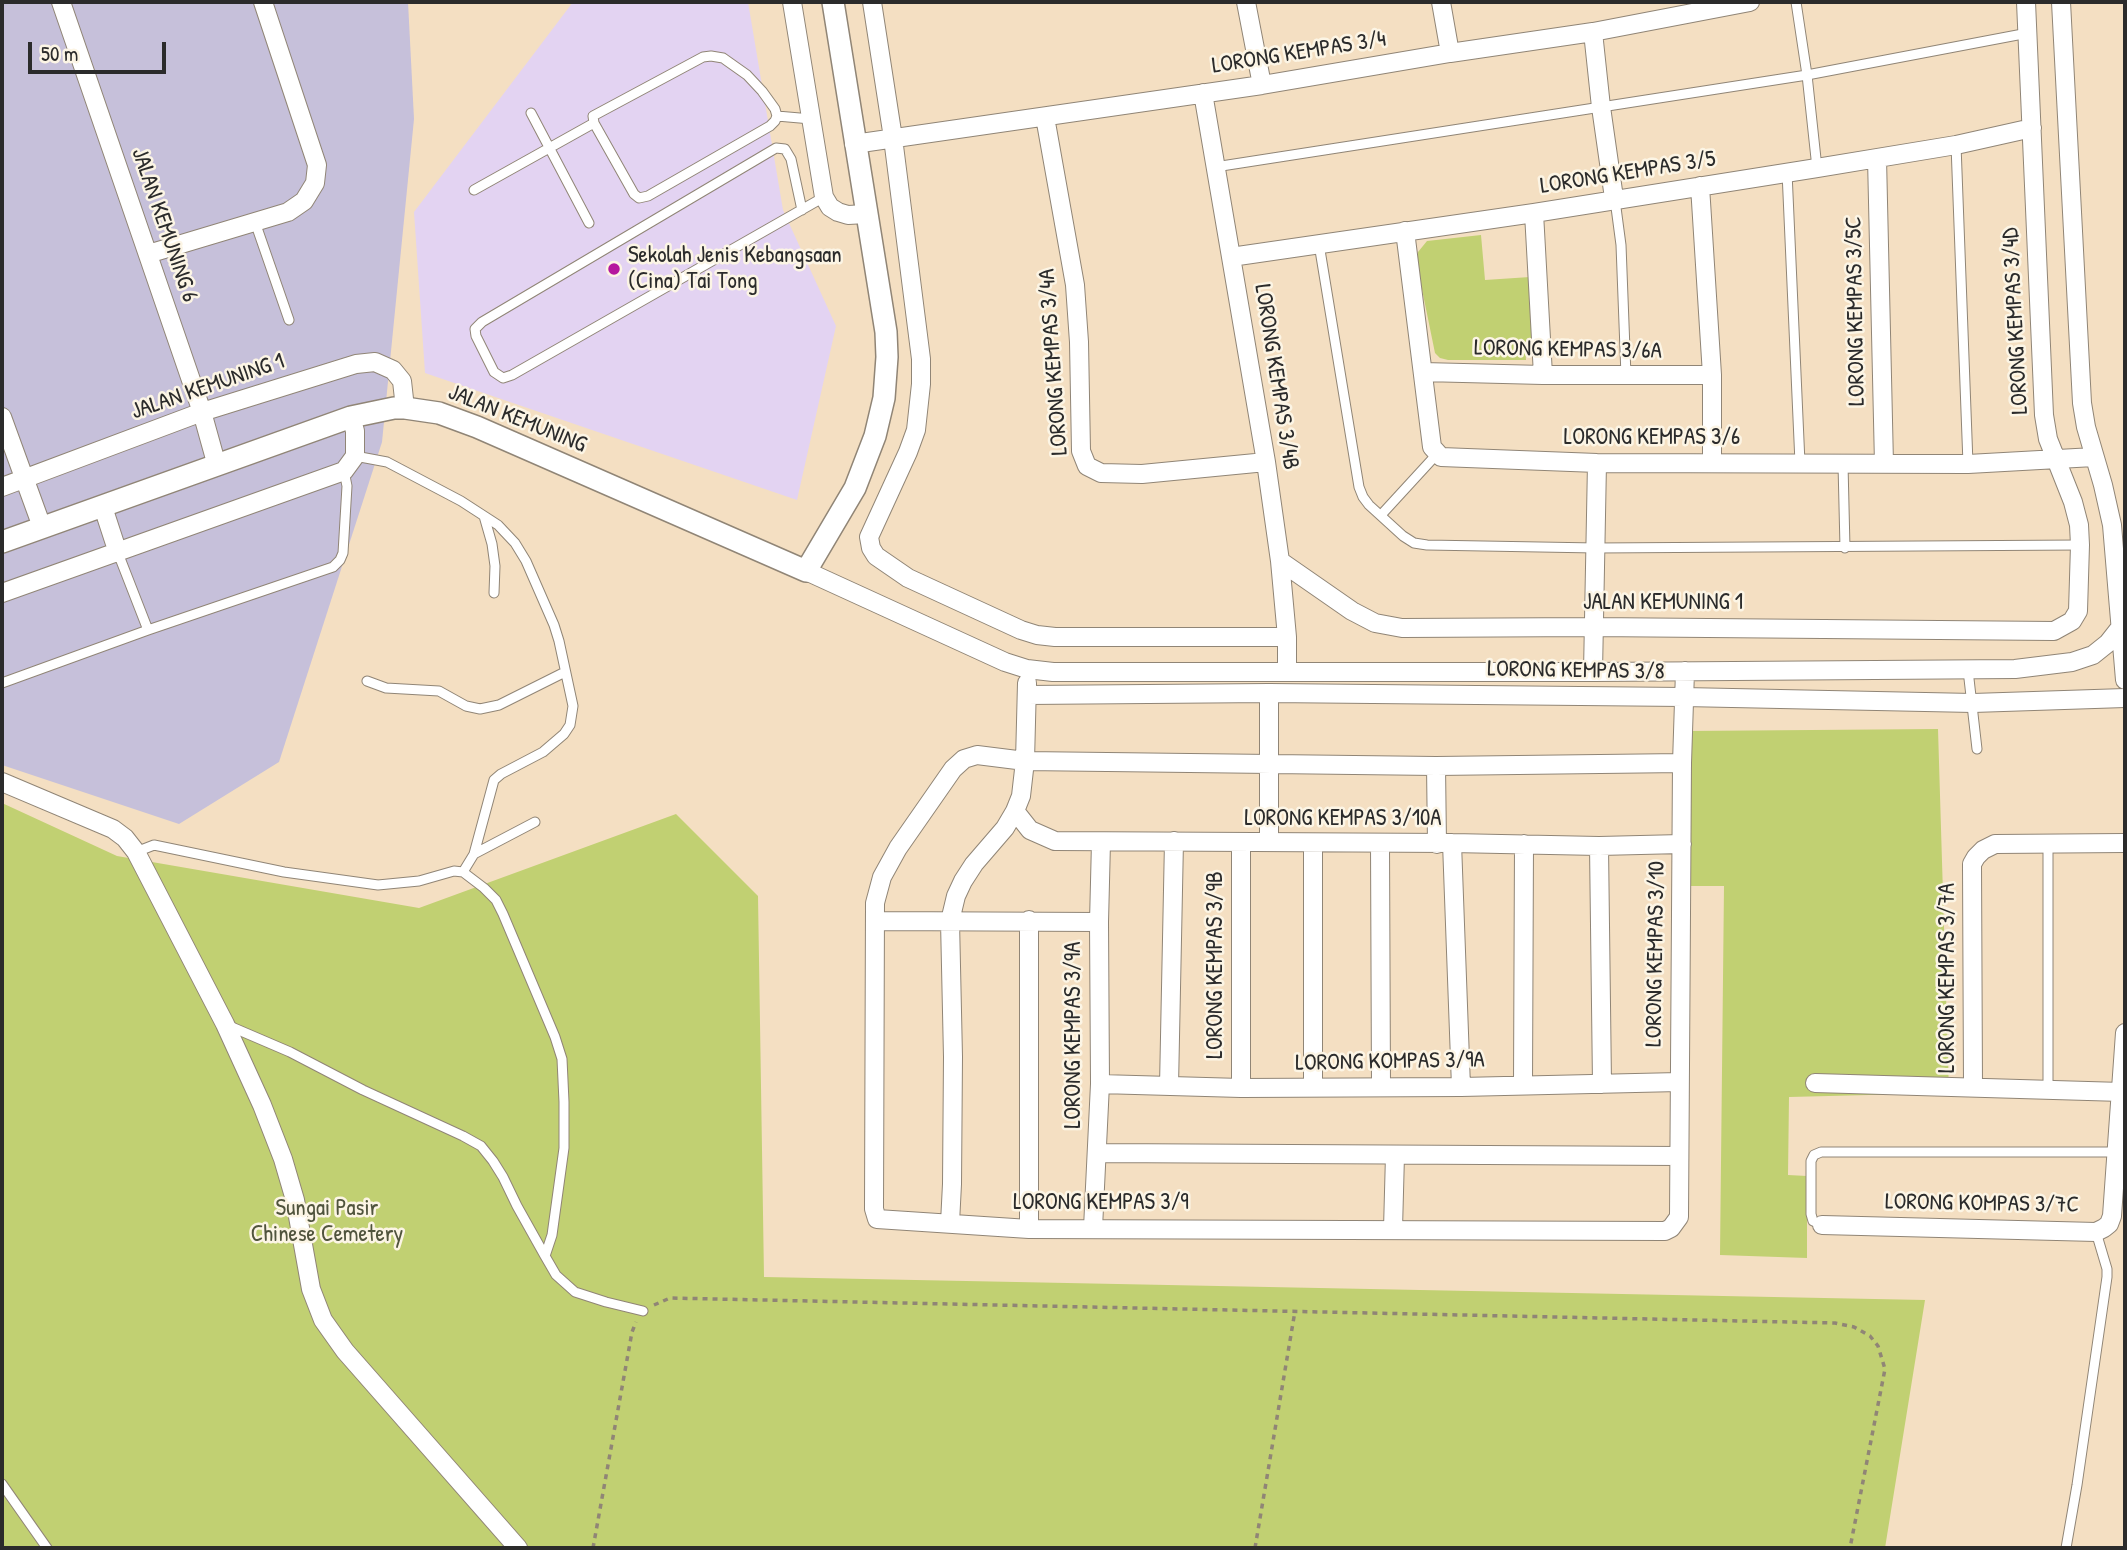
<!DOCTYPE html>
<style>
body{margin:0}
#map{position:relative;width:2127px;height:1550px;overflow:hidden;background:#f4dfc2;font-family:"Patrick Hand",sans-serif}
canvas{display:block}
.frame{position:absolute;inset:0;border:4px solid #2b2b2b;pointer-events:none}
.scale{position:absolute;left:28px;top:42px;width:138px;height:32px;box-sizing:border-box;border:4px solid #2b2b2b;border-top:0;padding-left:9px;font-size:21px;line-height:24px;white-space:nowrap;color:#2b2b2b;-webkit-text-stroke:5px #fcf5e5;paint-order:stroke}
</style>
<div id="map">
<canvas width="2127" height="1550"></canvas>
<div class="frame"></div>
<div class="scale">50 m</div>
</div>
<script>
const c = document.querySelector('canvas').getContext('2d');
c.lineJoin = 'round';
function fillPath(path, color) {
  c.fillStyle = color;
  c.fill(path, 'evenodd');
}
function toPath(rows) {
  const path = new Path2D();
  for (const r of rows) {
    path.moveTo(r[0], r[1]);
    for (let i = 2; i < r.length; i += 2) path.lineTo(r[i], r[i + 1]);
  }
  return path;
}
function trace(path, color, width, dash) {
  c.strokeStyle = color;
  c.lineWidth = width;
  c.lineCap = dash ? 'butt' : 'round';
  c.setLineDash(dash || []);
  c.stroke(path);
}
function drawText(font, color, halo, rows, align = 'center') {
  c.font = font + ' "Patrick Hand",sans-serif';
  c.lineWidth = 5;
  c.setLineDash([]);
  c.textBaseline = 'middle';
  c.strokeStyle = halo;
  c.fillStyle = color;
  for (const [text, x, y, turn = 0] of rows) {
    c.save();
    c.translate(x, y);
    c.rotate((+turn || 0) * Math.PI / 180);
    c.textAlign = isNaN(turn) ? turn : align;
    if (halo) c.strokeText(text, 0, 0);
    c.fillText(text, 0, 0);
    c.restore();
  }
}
const built = toPath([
 [573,2,748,2,783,210,836,326,797,500,425,373,414,212]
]);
const industrial = toPath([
 [2,2,408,2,414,119,382,442,279,762,179,824,2,765]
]);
const green = toPath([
 [1481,235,1485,280,1530,277,1535,341,1525,342,1526,360,1448,360,1440,358,1435,353,1416,260,1418,252,1427,241],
 [1938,729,1949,1093,1789,1097,1788,1175,1807,1176,1807,1258,1720,1255,1724,886,1685,886,1686,731],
 [2,803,117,856,419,908,676,814,758,896,764,1277,1925,1300,1885,1548,2,1548]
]);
const path = toPath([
 [654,1305,670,1298,1835,1323,1854,1327,1870,1336,1878,1346,1885,1369,1850,1548],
 [593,1548,632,1332,636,1322],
 [1255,1548,1295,1311]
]);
const service = toPath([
 [1796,2,1807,75,1817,168],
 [711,56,723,58,747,75,762,91,775,109,777,116,775,121,770,126,648,196,639,198,634,194,594,123,593,116,703,57,711,56],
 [531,113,589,223],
 [777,116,811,119],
 [1956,145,1968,464],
 [1215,167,1807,75,2028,33],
 [1787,172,1800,463],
 [474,190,594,123],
 [1615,200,1621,245,1626,376],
 [802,210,791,159,785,149,776,148,482,322,475,329,476,336,494,372,503,378,512,375,824,197],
 [255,222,289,320],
 [1319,244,1359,487,1363,497,1369,505,1403,536,1414,543,1427,545,1596,548,2080,545],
 [355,456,387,462,461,501,498,525,515,543,526,561,554,625,559,641,573,706,570,725,564,734,543,752,501,774,494,780,474,854,463,872],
 [1843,464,1845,548],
 [1381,515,1437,454],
 [484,516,492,544,495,566,494,593],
 [118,553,148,630],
 [1968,670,1977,749],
 [367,681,386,688,439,691,466,706,480,709,499,705,565,672],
 [2,683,148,630,333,567,340,560,343,553,347,486,344,471],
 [136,852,154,845,284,872,378,885,419,881,454,871,463,872,484,888,496,900,503,914,555,1037,562,1059,564,1102,564,1148,552,1235,545,1256,556,1275,575,1292,606,1302,643,1311],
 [474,854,535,822],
 [227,1025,290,1052,363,1090,463,1136,481,1146,493,1161,503,1177,517,1206,545,1256],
 [2048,1088,2048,843],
 [1822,1225,1813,1221,1811,1214,1811,1161,1814,1155,1821,1152,2117,1152],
 [2,1484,47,1548],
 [2066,1548,2077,1485,2107,1277,2107,1269,2096,1232]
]);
const minor = toPath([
 [61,2,202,412,217,466],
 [792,2,824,197,830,207,838,212,848,215,866,214],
 [872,2,893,138,921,359,921,384,916,430,908,452,869,537,871,548,876,556,908,578,1021,630,1037,635,1055,637,1287,637],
 [1246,2,1262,85],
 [1441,2,1450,53],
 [2061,2,2082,403,2086,427,2103,485,2112,525,2125,680],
 [1593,32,1601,107,1614,198],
 [1203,93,1266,462,1280,561,1287,637,1287,671],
 [1045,117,1075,285,1079,342,1081,451,1087,466,1101,473,1142,474,1266,462],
 [854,144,1262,85,1450,53,1593,32,1750,2],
 [1877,158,1884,464],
 [1700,186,1712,375,1712,463],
 [1534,213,1543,375],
 [1405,231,1432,447,1441,457,1597,463,1968,464,2094,457],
 [148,254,288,212,304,201,315,183,317,165,263,2],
 [1231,257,1534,213,1817,168,1956,145,2032,128],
 [1423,372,1543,375,1712,375],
 [2,417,42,527],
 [2,487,202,412,356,364,375,362,393,370,402,381,405,408],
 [103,507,118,553],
 [1280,561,1352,611,1375,623,1402,628,1593,627,2054,631,2072,621,2078,611,2080,545,2079,525,2073,502,2048,439,2044,415,2026,2],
 [806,571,1005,662,1027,669,1053,672,1593,672,2015,669,2072,662,2093,655,2108,643,2119,629],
 [2,593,344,471,355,456,355,431,351,417],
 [1593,672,1597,463],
 [1027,695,1269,693,1684,697,1973,703,2125,698],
 [1682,763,1436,766,1025,761,977,755,964,759,953,769,898,848,882,877,875,903,874,1209,877,1219,1029,1229,1665,1231,1671,1228,1679,1217,1682,763,1685,671],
 [1436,766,1437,844],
 [2,782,113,829,125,838,136,852,225,1024,262,1105,283,1159,295,1200,311,1289,323,1320,345,1351,518,1548],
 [1015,811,1030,830,1055,841,1452,843,1599,846,1682,844],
 [1269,842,1269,693],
 [1313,843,1313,1087],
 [1380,843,1381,1087],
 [1452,843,1461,1087],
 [1599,846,1602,1084],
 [1029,920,1029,1229],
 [875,921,1099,922],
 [1815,1083,2122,1092],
 [1100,1084,1241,1088,1461,1087,1679,1082],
 [1523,1084,1524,844],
 [1169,1086,1174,841],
 [1973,1086,1972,864,1976,857,1983,850,1995,844,2125,843],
 [1241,1088,1241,843],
 [1098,1153,1679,1156],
 [950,1223,952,1184,953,1057,950,921,956,896,963,881,974,864,1005,828,1015,811,1021,796,1025,761,1027,683],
 [1822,1225,2096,1232,2104,1228,2109,1224,2112,1216,2125,1033],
 [1093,1228,1100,1084,1099,922,1101,842],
 [1393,1229,1395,1155]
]);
const tertiary = toPath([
 [2,542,351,417,394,408,405,408,439,413,477,427,806,571,855,488,875,436,884,398,887,357,886,332,833,2]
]);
const markers = [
 [614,269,7,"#b5179e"]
];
const streetNames = [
 ["LORONG KEMPAS 3/4",1299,53,-9],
 ["LORONG KEMPAS 3/5",1628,173,-9],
 ["JALAN KEMUNING 6",164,225,71],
 ["LORONG KEMPAS 3/5C",1856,311,-91],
 ["LORONG KEMPAS 3/4D",2016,321,-93],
 ["LORONG KEMPAS 3/6A",1568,350,1],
 ["LORONG KEMPAS 3/4A",1054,362,-94],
 ["LORONG KEMPAS 3/4B",1276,377,81],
 ["JALAN KEMUNING 1",208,387,-19],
 ["JALAN KEMUNING",517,419,22],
 ["LORONG KEMPAS 3/6",1652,438],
 ["JALAN KEMUNING 1",1663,603],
 ["LORONG KEMPAS 3/8",1576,671,1],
 ["LORONG KEMPAS 3/10A",1343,819],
 ["LORONG KEMPAS 3/10",1656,954,-89],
 ["LORONG KEMPAS 3/9B",1216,965,-90],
 ["LORONG KEMPAS 3/7A",1948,978,-90],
 ["LORONG KEMPAS 3/9A",1074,1035,-90],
 ["LORONG KOMPAS 3/9A",1390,1062,-1],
 ["LORONG KEMPAS 3/9",1101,1203],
 ["LORONG KOMPAS 3/7C",1982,1204,1]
];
const poiNames = [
 ["Sekolah Jenis Kebangsaan",628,256],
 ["(Cina) Tai Tong",628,282]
];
const parkNames = [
 ["Sungai Pasir",327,1209],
 ["Chinese Cemetery",327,1235]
];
fillPath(built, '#e3d3f2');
fillPath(industrial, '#c6c0da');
fillPath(green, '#c1d072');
trace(service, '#908576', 11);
trace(minor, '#908576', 20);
trace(tertiary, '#908576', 24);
trace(path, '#908576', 3.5, [5, 5]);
trace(service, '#fff', 9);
trace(minor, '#fff', 18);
trace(tertiary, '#fff', 21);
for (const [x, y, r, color] of markers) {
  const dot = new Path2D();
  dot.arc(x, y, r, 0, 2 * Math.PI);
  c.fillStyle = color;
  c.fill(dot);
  trace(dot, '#fcf5e5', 2.5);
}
drawText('23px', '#2b2b2b', '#fcf5e5', streetNames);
drawText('23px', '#2b2b2b', '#fcf5e5', poiNames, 'left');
drawText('23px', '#50543d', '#fcf5e5', parkNames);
</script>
